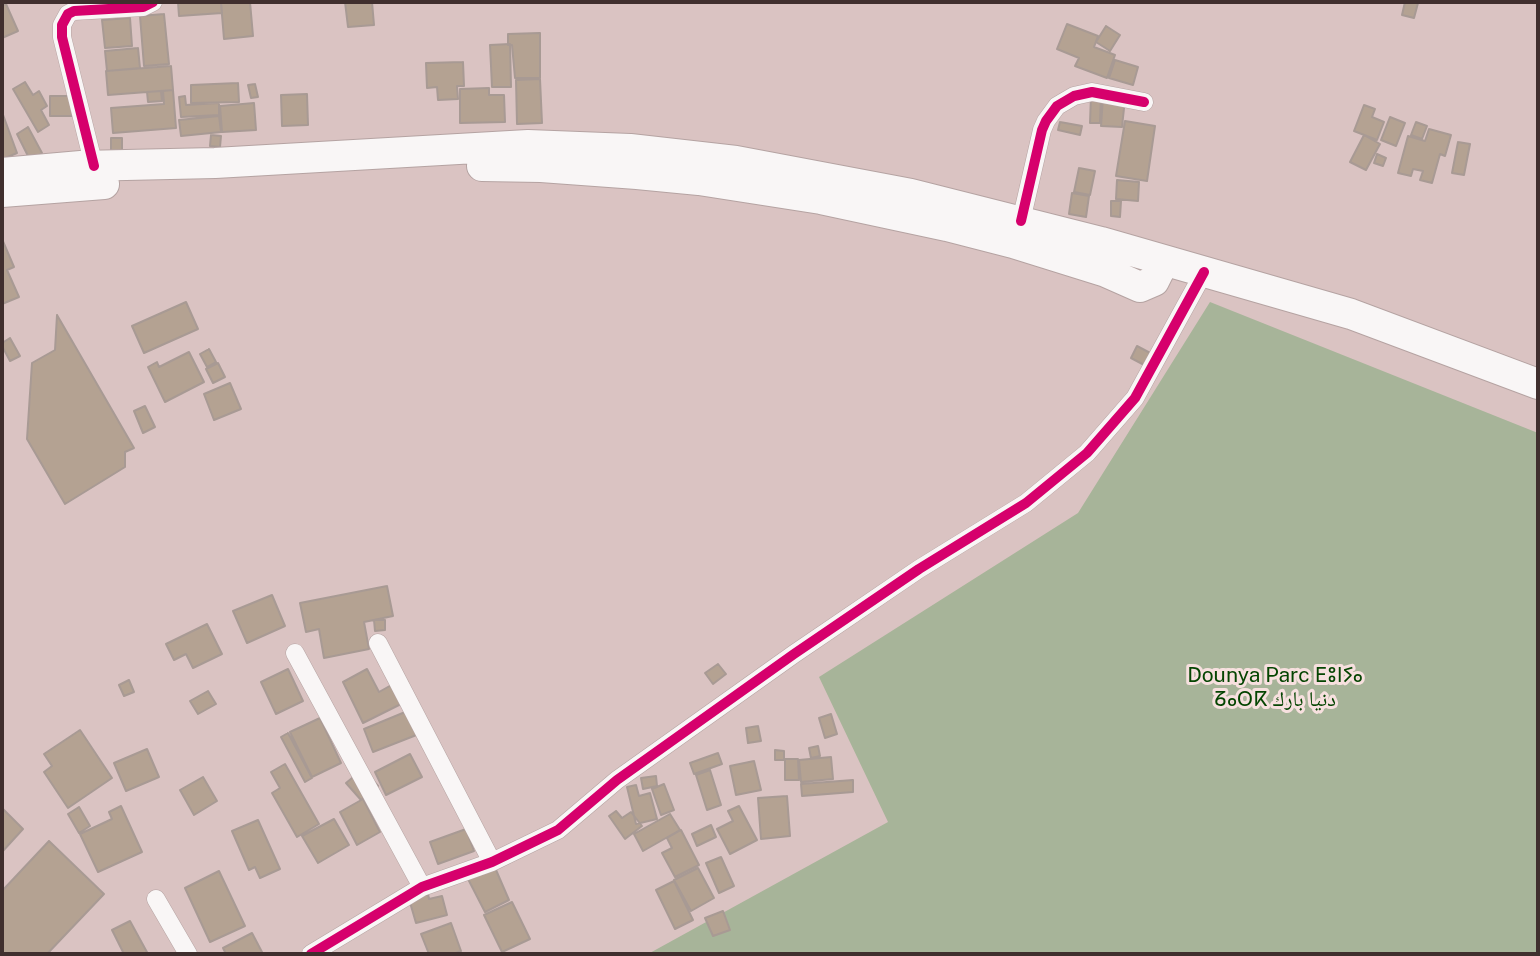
<!DOCTYPE html>
<meta charset="utf-8">
<style>
body{margin:0}
#map{position:relative;width:1540px;height:956px;overflow:hidden;background:#dac3c2;font-family:"Public Sans",sans-serif}
canvas{display:block}
.frame{position:absolute;inset:0;border:4px solid #402f2e;pointer-events:none}
</style>
<div id="map">
<canvas width="1540" height="956"></canvas>
<div class="frame"></div>
</div>
<script>
const c = document.querySelector('canvas').getContext('2d');
c.lineJoin = 'round';
function fillPath(path, color) {
  c.fillStyle = color;
  c.fill(path, 'evenodd');
}
function toPath(rows) {
  const path = new Path2D();
  for (const r of rows) {
    path.moveTo(r[0], r[1]);
    for (let i = 2; i < r.length; i += 2) path.lineTo(r[i], r[i + 1]);
  }
  return path;
}
function trace(path, color, width, dash) {
  c.strokeStyle = color;
  c.lineWidth = width;
  c.lineCap = dash ? 'butt' : 'round';
  c.setLineDash(dash || []);
  c.stroke(path);
}
function drawText(font, color, halo, rows, align = 'center') {
  c.font = font + ' "Public Sans","Noto Naskh Arabic","Noto Sans Tifinagh",sans-serif';
  c.lineWidth = 6;
  c.setLineDash([]);
  c.textBaseline = 'middle';
  c.strokeStyle = halo;
  c.fillStyle = color;
  for (const [text, x, y, turn = 0] of rows) {
    c.save();
    c.translate(x, y);
    c.rotate((+turn || 0) * Math.PI / 180);
    c.textAlign = isNaN(turn) ? turn : align;
    if (halo) c.strokeText(text, 0, 0);
    c.fillText(text, 0, 0);
    c.restore();
  }
}
const green = toPath([
 [1210,302,1538,433,1538,954,648,954,888,822,819,677,1078,513]
]);
const building = toPath([
 [178,2,221,2,222,13,179,16,178,2],
 [250,2,253,36,224,39,221,3,250,2],
 [345,2,372,2,374,25,348,27,345,2],
 [1405,2,1418,3,1414,18,1402,15,1405,2],
 [6,4,18,31,2,38,2,5,6,4],
 [164,14,169,64,144,66,140,16,164,14],
 [130,18,132,46,105,48,102,20,130,18],
 [1067,24,1098,36,1094,47,1115,55,1107,78,1075,66,1079,58,1057,49,1067,24],
 [1106,26,1120,35,1110,51,1096,42,1106,26],
 [540,33,540,78,515,78,512,45,508,45,508,34,540,33],
 [510,44,511,87,492,87,490,45,510,44],
 [138,48,140,68,107,71,105,51,138,48],
 [1115,60,1138,67,1133,85,1109,78,1115,60],
 [463,62,464,86,457,86,458,99,438,100,437,87,427,88,426,63,463,62],
 [171,66,173,90,108,95,106,71,171,66],
 [540,79,542,123,517,124,516,80,540,79],
 [25,82,33,95,39,91,47,106,41,110,49,125,38,132,13,89,25,82],
 [238,83,239,102,191,103,191,85,238,83],
 [255,84,258,97,251,98,248,85,255,84],
 [489,88,489,95,504,95,505,122,460,123,460,89,489,88],
 [173,90,176,128,113,133,111,108,164,104,163,91,173,90],
 [161,91,162,101,148,102,147,92,161,91],
 [307,94,308,125,282,126,281,95,307,94],
 [1091,95,1101,95,1100,123,1090,123,1091,95],
 [50,96,71,96,72,116,50,116,50,96],
 [185,96,186,105,219,103,219,115,181,117,179,97,185,96],
 [1103,97,1125,99,1122,127,1101,126,1103,97],
 [254,103,256,130,222,132,220,106,254,103],
 [1364,105,1375,109,1372,117,1384,122,1377,140,1354,131,1364,105],
 [2,112,17,153,3,159,2,155,2,112],
 [219,116,221,132,181,136,179,120,219,116],
 [1390,117,1405,123,1396,146,1381,140,1390,117],
 [1125,121,1155,126,1147,181,1116,176,1125,121],
 [1060,122,1082,126,1080,135,1058,130,1060,122],
 [1416,122,1427,126,1422,139,1411,135,1416,122],
 [28,127,42,153,30,160,17,134,28,127],
 [1429,129,1451,135,1445,156,1440,154,1432,183,1420,180,1423,171,1413,169,1411,176,1398,173,1408,136,1425,141,1429,129],
 [211,135,221,136,220,147,210,146,211,135],
 [1364,135,1380,144,1366,170,1350,162,1364,135],
 [111,138,122,138,122,153,111,153,111,138],
 [1458,142,1470,144,1464,175,1452,173,1458,142],
 [1377,154,1386,158,1383,166,1374,163,1377,154],
 [1079,168,1095,171,1090,195,1074,192,1079,168],
 [1117,180,1139,182,1138,201,1116,199,1117,180],
 [1072,193,1089,196,1086,217,1069,214,1072,193],
 [1111,201,1121,201,1120,217,1111,216,1111,201],
 [2,239,14,267,7,270,19,297,2,304,2,239],
 [186,302,198,329,144,353,132,326,186,302],
 [57,315,134,448,125,452,125,467,65,504,27,439,32,363,55,350,57,315],
 [10,338,20,356,10,361,2,346,2,343,10,338],
 [1137,346,1154,355,1148,367,1131,358,1137,346],
 [209,349,216,362,207,367,200,354,209,349],
 [189,352,204,382,165,402,148,367,157,362,159,367,189,352],
 [218,363,225,377,213,383,206,369,218,363],
 [230,383,241,409,214,420,204,394,230,383],
 [145,406,155,427,143,433,134,411,145,406],
 [387,586,393,616,364,622,369,649,324,658,319,629,306,632,300,603,387,586],
 [272,595,285,626,247,643,233,611,272,595],
 [374,620,385,620,385,630,375,631,374,620],
 [207,624,222,654,193,668,186,654,174,660,166,644,207,624],
 [718,664,726,674,713,684,705,673,718,664],
 [288,669,303,701,276,714,261,682,288,669],
 [367,669,379,692,395,683,405,702,363,723,343,682,367,669],
 [129,680,134,692,124,696,119,685,129,680],
 [208,691,216,704,198,714,190,701,208,691],
 [410,710,419,734,373,752,364,729,410,710],
 [831,714,837,734,825,738,819,718,831,714],
 [320,718,341,763,312,777,290,732,320,718],
 [758,726,761,741,748,743,746,728,758,726],
 [80,730,112,778,68,808,44,772,52,766,44,754,80,730],
 [288,733,312,778,305,782,281,737,288,733],
 [818,746,820,756,811,758,809,748,818,746],
 [147,749,159,777,126,791,114,763,147,749],
 [775,750,784,751,784,760,775,760,775,750],
 [718,753,722,764,694,774,690,763,718,753],
 [410,754,422,777,386,795,375,772,410,754],
 [831,757,833,779,801,782,799,760,831,757],
 [785,759,798,759,799,780,785,780,785,759],
 [754,761,761,790,736,795,730,766,754,761],
 [285,764,319,824,297,837,272,793,280,788,271,772,285,764],
 [363,769,378,786,361,800,346,783,363,769],
 [710,770,721,805,707,810,696,775,710,770],
 [656,776,657,786,643,789,641,778,656,776],
 [203,777,217,801,194,815,180,790,203,777],
 [853,780,853,792,802,796,801,784,853,780],
 [664,784,674,810,661,815,652,789,664,784],
 [636,785,639,796,650,793,657,819,636,824,627,787,636,785],
 [787,796,790,836,761,839,758,798,787,796],
 [363,799,380,832,357,845,340,812,363,799],
 [121,806,142,852,98,872,80,834,112,819,109,812,121,806],
 [739,806,757,840,730,854,717,829,733,821,728,811,739,806],
 [79,807,90,826,79,833,68,814,79,807],
 [3,809,23,829,2,852,2,810,3,809],
 [616,811,622,818,631,812,642,826,625,839,609,816,616,811],
 [670,814,680,830,643,851,634,834,670,814],
 [334,819,349,845,318,863,302,836,334,819],
 [258,820,280,869,260,878,255,867,249,870,232,831,258,820],
 [711,825,716,837,697,846,692,834,711,825],
 [466,829,474,851,438,864,430,842,466,829],
 [681,830,699,865,675,877,662,853,672,848,667,838,681,830],
 [49,841,104,894,47,954,2,954,2,891,49,841],
 [721,857,734,886,719,893,706,863,721,857],
 [493,863,509,900,485,912,467,877,493,863],
 [698,868,714,898,691,911,674,880,698,868],
 [219,871,245,926,210,942,185,888,219,871],
 [674,881,693,920,675,929,656,890,674,881],
 [428,894,429,899,442,896,447,915,416,923,409,899,428,894],
 [512,902,530,939,502,952,484,915,512,902],
 [723,911,730,930,713,936,705,918,723,911],
 [130,921,148,954,124,954,112,930,130,921],
 [451,923,461,951,453,954,429,954,421,934,451,923],
 [252,933,263,954,226,954,223,948,252,933]
]);
const minor = toPath([
 [94,166,62,37,62,25,68,14,74,11,143,7,153,2],
 [1021,221,1042,130,1046,121,1057,106,1074,96,1092,92,1144,102],
 [378,643,492,862],
 [295,653,422,887],
 [156,899,188,954],
 [311,954,422,887,492,862,558,830,617,780,794,654,919,569,1026,503,1087,453,1135,398,1204,272]
]);
const primary = toPath([
 [482,166,541,167,637,174,699,180,821,199,947,226,1013,243,1106,272,1140,287,1154,281,1164,261],
 [2,173,81,166,215,163,528,145,630,149,736,161,911,194,1101,242,1351,314,1538,384],
 [2,192,104,184]
]);
const cycleway = toPath([
 [94,166,62,37,62,25,68,14,74,11,143,7,153,2],
 [1021,221,1042,130,1046,121,1057,106,1074,96,1092,92,1144,102],
 [311,954,422,887,492,862,558,830,617,780,794,654,919,569,1026,503,1087,453,1135,398,1204,272]
]);
const parkNames = [
 ["Dounya Parc ⴹⵓⵏⵢⴰ",1275,676],
 ["ⵒⴰⵔⴽ دنيا بارك",1275,700]
];
fillPath(green, '#a7b499');
fillPath(building, '#b4a292');
trace(building, '#a89a94', 2);
trace(minor, '#b5a3a2', 19);
trace(primary, '#b5a3a2', 32);
trace(minor, '#f9f6f6', 18);
trace(primary, '#f9f6f6', 30);
trace(cycleway, '#d6006c', 10);
drawText('21px', '#054502', '#f7e0df', parkNames);
</script>
